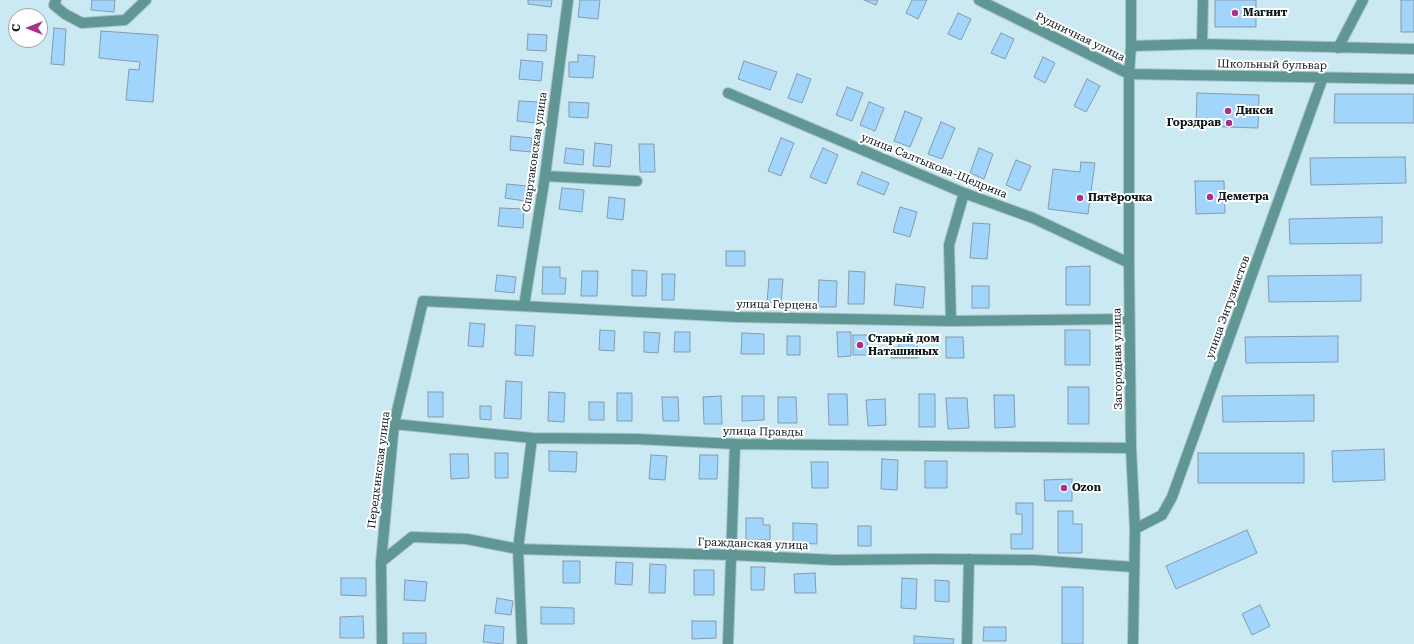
<!DOCTYPE html>
<meta charset="utf-8">
<style>
body{margin:0}
#map{position:relative;width:1414px;height:644px;overflow:hidden;background:#cbe9f2;font-family:"Roboto Serif",serif}
canvas{display:block}
.north{position:absolute;left:8px;top:8px;width:40px;height:40px;box-sizing:border-box;background:#fff;border:1px solid #9ea3a4;border-radius:50%;rotate:270deg;font-size:11px;font-weight:700;line-height:16px;text-align:center;color:#0d181b}
.north::after{content:'';display:block;margin:auto;width:14px;height:18px;background:#a93288;clip-path:polygon(50% 0,100% 100%,50% 72%,0 100%)}
</style>
<div id="map">
<canvas width="1414" height="644"></canvas>
<div class="north">С</div>
</div>
<script>
const c = document.querySelector('canvas').getContext('2d');
c.lineJoin = 'round';
function fillPath(path, color) {
  c.fillStyle = color;
  c.fill(path, 'evenodd');
}
function toPath(rows) {
  const path = new Path2D();
  for (const r of rows) {
    path.moveTo(r[0], r[1]);
    for (let i = 2; i < r.length; i += 2) path.lineTo(r[i], r[i + 1]);
  }
  return path;
}
function trace(path, color, width, dash) {
  c.strokeStyle = color;
  c.lineWidth = width;
  c.lineCap = dash ? 'butt' : 'round';
  c.setLineDash(dash || []);
  c.stroke(path);
}
function drawText(font, color, halo, rows, align = 'center') {
  c.font = font + ' "Roboto Serif",serif';
  c.lineWidth = 4;
  c.setLineDash([]);
  c.textBaseline = 'middle';
  c.strokeStyle = halo;
  c.fillStyle = color;
  for (const [text, x, y, turn = 0] of rows) {
    c.save();
    c.translate(x, y);
    c.rotate((+turn || 0) * Math.PI / 180);
    c.textAlign = isNaN(turn) ? turn : align;
    if (halo) c.strokeText(text, 0, 0);
    c.fillText(text, 0, 0);
    c.restore();
  }
}
const building = toPath([
 [92,0,115,0,114,12,91,10,92,0],
 [528,0,552,0,551,7,528,4,528,0],
 [580,0,600,0,598,19,578,17,580,0],
 [864,0,878,0,876,5,864,0],
 [912,0,927,0,918,19,906,13,912,0],
 [1215,0,1256,0,1256,27,1215,27,1215,0],
 [1401,0,1414,0,1414,32,1401,32,1401,0],
 [958,13,971,19,961,40,948,34,958,13],
 [54,28,66,29,64,65,51,64,54,28],
 [101,31,158,35,153,102,126,100,129,69,139,70,140,62,99,58,101,31],
 [1001,33,1014,39,1005,59,991,53,1001,33],
 [528,34,547,35,546,51,527,50,528,34],
 [578,55,595,56,593,78,569,77,569,62,578,62,578,55],
 [1043,57,1055,63,1045,83,1034,77,1043,57],
 [521,60,543,62,541,81,519,79,521,60],
 [744,61,777,72,770,90,738,79,744,61],
 [797,74,811,79,802,103,788,98,797,74],
 [1087,79,1100,86,1086,112,1074,106,1087,79],
 [847,87,863,93,852,121,836,115,847,87],
 [1197,93,1259,95,1258,128,1196,126,1197,93],
 [1335,94,1414,94,1414,123,1334,123,1335,94],
 [519,101,538,102,536,123,517,121,519,101],
 [569,102,589,103,588,118,569,117,569,102],
 [869,102,884,108,875,131,860,125,869,102],
 [905,111,922,118,910,147,894,141,905,111],
 [941,122,955,128,942,159,928,154,941,122],
 [511,136,532,138,531,152,510,150,511,136],
 [781,138,794,143,781,176,768,171,781,138],
 [595,143,612,145,610,167,593,166,595,143],
 [639,144,654,144,655,172,640,172,639,144],
 [566,148,584,150,583,165,564,163,566,148],
 [823,148,838,155,826,184,810,177,823,148],
 [979,148,993,154,984,179,970,173,979,148],
 [1405,157,1406,183,1311,185,1310,158,1405,157],
 [1016,160,1031,166,1020,191,1006,185,1016,160],
 [1081,162,1095,163,1088,214,1048,209,1053,169,1080,172,1081,162],
 [862,172,889,183,884,195,857,184,862,172],
 [1195,181,1224,181,1225,213,1196,214,1195,181],
 [507,184,527,186,525,201,505,198,507,184],
 [562,188,584,190,582,212,559,209,562,188],
 [609,197,625,199,623,220,607,218,609,197],
 [900,207,917,212,910,237,893,232,900,207],
 [500,208,524,209,523,228,498,226,500,208],
 [1382,217,1382,243,1290,244,1289,219,1382,217],
 [973,223,990,224,987,259,970,258,973,223],
 [726,251,745,251,745,266,726,266,726,251],
 [1090,266,1090,305,1066,305,1066,267,1090,266],
 [543,267,560,267,560,278,566,278,565,294,542,294,543,267],
 [632,270,647,271,646,296,632,296,632,270],
 [582,271,598,271,597,296,581,296,582,271],
 [849,271,865,272,864,304,848,304,849,271],
 [662,274,675,274,674,300,662,300,662,274],
 [497,275,516,277,514,293,495,291,497,275],
 [1361,275,1361,301,1269,302,1268,276,1361,275],
 [769,279,783,279,781,303,767,302,769,279],
 [819,280,837,281,836,307,818,307,819,280],
 [896,284,925,287,923,308,894,305,896,284],
 [972,286,989,286,989,308,972,308,972,286],
 [470,323,485,324,483,347,468,346,470,323],
 [516,325,535,326,533,356,515,355,516,325],
 [600,330,615,331,614,351,599,350,600,330],
 [1065,330,1090,330,1090,365,1065,365,1065,330],
 [644,332,660,333,658,353,644,352,644,332],
 [675,332,690,332,690,352,674,352,675,332],
 [837,332,851,332,851,356,838,357,837,332],
 [742,333,764,334,764,354,741,354,742,333],
 [853,335,867,335,868,355,853,355,853,335],
 [787,336,800,336,800,355,787,355,787,336],
 [1338,336,1338,362,1246,363,1245,337,1338,336],
 [946,337,963,337,964,358,946,358,946,337],
 [899,338,917,338,918,358,891,358,891,347,899,347,899,338],
 [506,381,522,382,521,419,504,418,506,381],
 [1068,387,1089,387,1089,424,1068,424,1068,387],
 [428,392,443,392,443,417,428,417,428,392],
 [549,392,565,393,564,422,548,421,549,392],
 [617,393,632,393,632,421,617,421,617,393],
 [828,394,847,394,848,425,829,425,828,394],
 [919,394,935,394,935,427,919,427,919,394],
 [994,395,1014,395,1015,427,995,428,994,395],
 [1314,395,1314,421,1223,422,1222,396,1314,395],
 [721,396,722,424,704,424,703,397,721,396],
 [742,396,764,396,764,420,742,421,742,396],
 [662,397,678,397,679,421,663,421,662,397],
 [778,397,796,397,797,423,778,423,778,397],
 [946,398,967,398,969,428,948,429,946,398],
 [885,399,886,425,868,426,866,400,885,399],
 [589,402,604,402,604,420,589,420,589,402],
 [480,406,491,406,491,420,480,419,480,406],
 [1384,449,1385,480,1333,482,1332,451,1384,449],
 [549,451,577,452,576,472,549,471,549,451],
 [495,453,508,453,508,478,495,478,495,453],
 [1198,453,1304,453,1304,483,1198,483,1198,453],
 [450,454,468,454,469,478,451,479,450,454],
 [651,455,667,456,665,480,649,479,651,455],
 [700,455,718,455,717,479,699,479,700,455],
 [882,459,898,460,897,490,881,489,882,459],
 [925,461,947,461,947,488,925,488,925,461],
 [811,462,828,462,828,488,812,488,811,462],
 [1072,479,1072,501,1045,501,1044,480,1072,479],
 [1016,503,1033,503,1033,549,1011,549,1011,534,1022,534,1022,514,1016,514,1016,503],
 [1058,511,1073,511,1073,524,1082,524,1082,553,1058,553,1058,511],
 [746,518,763,518,763,525,770,525,770,540,746,540,746,518],
 [793,523,817,524,817,544,793,543,793,523],
 [858,526,871,526,871,546,858,546,858,526],
 [1247,530,1257,553,1176,589,1166,566,1247,530],
 [563,561,580,561,580,583,563,583,563,561],
 [616,562,633,563,632,585,615,584,616,562],
 [650,564,666,565,665,593,649,593,650,564],
 [751,567,765,567,764,590,751,590,751,567],
 [694,570,714,570,714,595,694,595,694,570],
 [815,573,816,593,795,593,794,574,815,573],
 [341,578,366,578,366,596,341,595,341,578],
 [902,578,917,579,916,609,901,608,902,578],
 [405,580,427,582,425,601,404,600,405,580],
 [935,580,949,581,949,602,935,601,935,580],
 [1062,587,1083,587,1083,644,1062,644,1062,587],
 [497,598,513,601,511,615,495,613,497,598],
 [1260,605,1270,626,1252,635,1242,614,1260,605],
 [541,607,574,608,574,624,541,624,541,607],
 [363,616,364,638,340,638,340,617,363,616],
 [692,621,716,621,716,638,692,639,692,621],
 [485,625,504,627,503,644,483,642,485,625],
 [984,627,1006,627,1006,641,983,641,984,627],
 [403,633,426,633,426,644,403,644,403,633],
 [914,636,954,639,953,644,914,644,914,636]
]);
const minor = toPath([
 [56,0,54,5,65,14,82,23,125,20,146,0],
 [979,0,1129,74,1414,79],
 [1202,44,1203,0],
 [1131,46,1202,44,1414,49],
 [1338,48,1363,0],
 [728,93,964,193,1033,218,1129,263],
 [545,176,637,181],
 [524,306,545,176,568,0],
 [951,321,949,245,964,193],
 [394,424,532,438,637,439,735,444,1131,448],
 [1135,529,1162,515,1172,497,1323,77],
 [381,562,412,537,467,539,518,549,731,555,835,560,931,559,1034,560,1133,567],
 [382,644,381,562,394,424,423,301,737,317,951,321,1129,319],
 [522,644,518,549,532,438],
 [728,644,735,444],
 [967,644,969,559]
]);
const tertiary = toPath([
 [1131,0,1131,46,1129,74,1129,263,1131,448,1135,529,1133,644]
]);
const markers = [
 [1235,13,4,"#a93288"],
 [1228,111,4,"#a93288"],
 [1229,123,4,"#a93288"],
 [1210,197,4,"#a93288"],
 [1080,198,4,"#a93288"],
 [860,345,4,"#a93288"],
 [1064,488,4,"#a93288"]
];
const poiNames = [
 ["Магнит",1243,13],
 ["Дикси",1236,111],
 ["Горздрав",1221,123,"right"],
 ["Деметра",1218,197],
 ["Пятёрочка",1088,198],
 ["Старый дом",868,339],
 ["Наташиных",868,352],
 ["Ozon",1072,488]
];
const streetNames = [
 ["Рудничная улица",1080,37,26],
 ["Школьный бульвар",1272,65,1],
 ["Спартаковская улица",535,152,-82],
 ["улица Салтыкова-Щедрина",934,166,22],
 ["улица Герцена",777,305,1],
 ["улица Энтузиастов",1228,307,-70],
 ["Загородная улица",1118,359,-91],
 ["улица Правды",763,432,1],
 ["Передкинская улица",379,470,-83],
 ["Гражданская улица",753,544,2]
];
fillPath(building, '#a2d5fc');
trace(building, '#869bab', 1);
trace(minor, '#a9c3cb', 12);
trace(tertiary, '#a9c3cb', 12);
trace(minor, '#609694', 10);
trace(tertiary, '#609694', 10);
for (const [x, y, r, color] of markers) {
  const dot = new Path2D();
  dot.arc(x, y, r, 0, 2 * Math.PI);
  c.fillStyle = color;
  c.fill(dot);
  trace(dot, '#fff', 1.5);
}
drawText('bold 11px', '#0d181b', '#fff', poiNames, 'left');
drawText('11px', '#0d181b', '#fff', streetNames);
</script>
